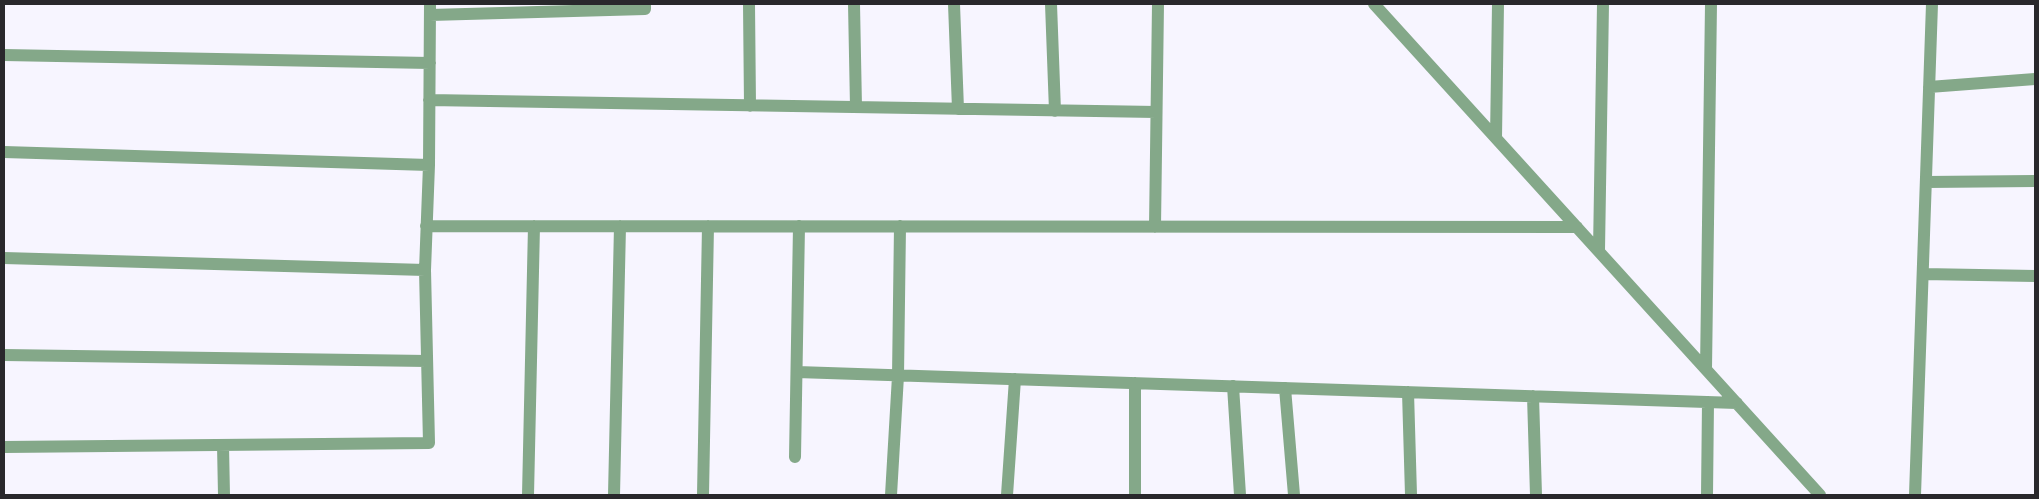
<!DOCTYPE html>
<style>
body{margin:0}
#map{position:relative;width:2039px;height:499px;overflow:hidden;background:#f7f5ff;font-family:Manrope,sans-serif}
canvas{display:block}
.frame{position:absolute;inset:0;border:5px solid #29282c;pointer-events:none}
</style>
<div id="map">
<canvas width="2039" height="499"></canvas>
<div class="frame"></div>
</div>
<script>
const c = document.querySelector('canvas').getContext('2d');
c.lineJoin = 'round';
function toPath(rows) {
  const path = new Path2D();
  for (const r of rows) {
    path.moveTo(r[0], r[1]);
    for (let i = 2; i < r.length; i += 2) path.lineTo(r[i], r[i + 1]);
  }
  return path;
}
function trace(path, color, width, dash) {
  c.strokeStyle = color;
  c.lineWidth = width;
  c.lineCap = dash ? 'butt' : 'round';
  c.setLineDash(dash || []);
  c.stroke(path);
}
const street = toPath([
 [749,4,750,106],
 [854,4,856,107],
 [954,4,958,109],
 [1051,4,1055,111],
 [1374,4,1820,495],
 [430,15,645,9,645,4],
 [4,55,430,63],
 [1929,87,2035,79],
 [429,100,1156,112],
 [1496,138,1498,4],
 [4,152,429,165],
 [1926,182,2035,181],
 [426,226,1577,227],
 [1155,227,1158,4],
 [1599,250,1603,4],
 [4,258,425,270],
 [1923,274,2035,276],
 [4,355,427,361],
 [1706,369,1711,4],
 [797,372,1737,403],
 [1233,386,1240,495],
 [1285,388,1294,495],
 [1408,392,1411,495],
 [1533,396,1536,495],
 [223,445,224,495],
 [4,447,429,443,425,270,429,165,430,4],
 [795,457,799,226],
 [528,495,534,226],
 [614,495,620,226],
 [703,495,708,226],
 [891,495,898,376,900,226],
 [1007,495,1015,379],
 [1135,495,1135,383],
 [1707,495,1708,402],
 [1915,495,1932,4]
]);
trace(street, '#84a889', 12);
</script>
